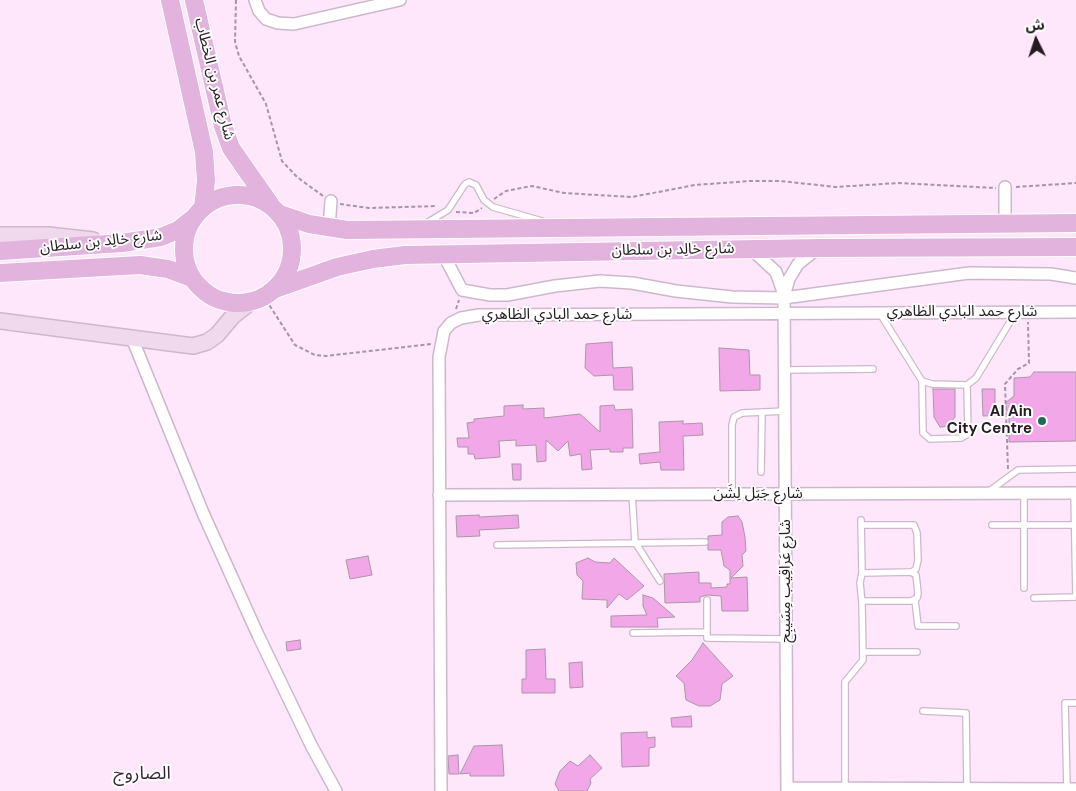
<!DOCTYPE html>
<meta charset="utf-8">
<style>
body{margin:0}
#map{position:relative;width:1076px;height:791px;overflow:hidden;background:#fee7fa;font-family:"DM Sans","Noto Sans Arabic",sans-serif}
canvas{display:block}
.north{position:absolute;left:1011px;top:15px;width:50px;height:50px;-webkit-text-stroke:4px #fdfdfd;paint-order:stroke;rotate:356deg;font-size:14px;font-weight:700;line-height:20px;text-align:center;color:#231b21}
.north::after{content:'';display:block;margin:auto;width:18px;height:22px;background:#231b21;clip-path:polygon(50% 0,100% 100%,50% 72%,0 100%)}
</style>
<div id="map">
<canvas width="1076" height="791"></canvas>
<div class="north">ش</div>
</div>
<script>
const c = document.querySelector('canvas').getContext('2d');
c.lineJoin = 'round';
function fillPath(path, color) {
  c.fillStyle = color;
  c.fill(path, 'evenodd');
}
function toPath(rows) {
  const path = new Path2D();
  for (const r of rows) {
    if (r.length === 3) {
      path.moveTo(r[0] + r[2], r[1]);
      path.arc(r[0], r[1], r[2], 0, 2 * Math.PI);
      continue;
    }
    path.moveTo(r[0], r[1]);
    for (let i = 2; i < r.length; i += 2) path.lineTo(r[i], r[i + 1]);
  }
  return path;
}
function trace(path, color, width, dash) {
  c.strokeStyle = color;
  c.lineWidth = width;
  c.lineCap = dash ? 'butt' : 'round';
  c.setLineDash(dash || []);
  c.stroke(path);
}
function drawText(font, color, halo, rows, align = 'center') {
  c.font = font + ' "DM Sans","Noto Sans Arabic",sans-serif';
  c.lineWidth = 4;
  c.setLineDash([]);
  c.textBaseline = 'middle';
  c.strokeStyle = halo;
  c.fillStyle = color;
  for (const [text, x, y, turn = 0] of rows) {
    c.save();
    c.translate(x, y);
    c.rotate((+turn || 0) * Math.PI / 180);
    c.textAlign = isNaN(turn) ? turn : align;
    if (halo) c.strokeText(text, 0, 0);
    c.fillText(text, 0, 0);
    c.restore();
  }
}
const building = toPath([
 [612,342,613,368,632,367,633,390,614,390,613,375,594,376,585,368,586,344,612,342],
 [719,348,749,350,750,375,760,375,760,390,720,391,719,348],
 [1034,372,1076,372,1076,441,1009,442,1009,415,983,416,982,389,995,389,995,411,1014,396,1014,378,1030,377,1034,372],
 [933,389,955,389,955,417,951,422,951,426,940,427,934,417,933,389],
 [523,405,523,409,544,408,544,418,580,414,600,432,600,406,614,405,615,410,632,409,633,448,623,448,623,452,610,452,610,449,590,450,592,469,582,470,581,454,570,456,568,441,558,451,546,440,546,461,537,462,536,445,516,446,516,440,499,441,500,457,475,459,474,454,468,454,468,447,458,447,457,438,469,438,467,423,474,422,474,419,504,416,504,406,523,405],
 [683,421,683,424,702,423,703,435,683,436,684,470,661,470,660,462,640,464,639,454,660,452,659,422,683,421],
 [512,464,521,464,521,480,513,480,512,464],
 [479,515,479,517,518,515,519,528,479,530,480,536,457,537,456,516,479,515],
 [738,516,742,522,745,537,746,551,742,555,743,566,731,578,747,577,748,611,722,611,721,596,707,595,700,597,700,602,665,603,664,574,699,572,699,583,711,583,711,588,727,587,727,584,730,584,730,570,724,566,721,550,708,550,708,536,722,535,722,522,728,517,738,516],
 [368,556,372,575,350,579,346,560,368,556],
 [588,558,595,562,610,563,614,558,644,586,627,600,619,594,607,608,607,600,582,599,583,581,577,575,576,563,588,558],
 [643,595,653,598,675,617,657,618,658,627,611,627,611,616,647,615,643,606,643,595],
 [300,640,301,649,287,651,286,642,300,640],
 [703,643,733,676,722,684,720,700,710,706,699,706,686,700,684,683,676,676,692,660,703,643],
 [545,649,546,679,555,679,555,693,522,693,522,679,526,679,526,650,545,649],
 [582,662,583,687,570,688,569,663,582,662],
 [691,716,692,727,672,727,671,718,691,716],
 [647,732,647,738,655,737,655,747,649,748,649,766,622,767,621,733,647,732],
 [502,745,504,776,470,776,470,773,460,774,474,746,502,745],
 [458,755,459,774,449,774,448,756,458,755],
 [590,755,602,768,590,779,591,783,587,791,559,791,555,784,560,771,570,761,578,766,590,755]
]);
const path = toPath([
 [236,0,235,42,239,56,266,104,282,161,297,177,323,196],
 [1016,187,1076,183],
 [494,199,506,191,532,186,564,193,632,197,695,185,749,181,780,181,836,187,898,183,996,188],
 [340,204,369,208,437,206],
 [456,212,474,213,482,208],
 [266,300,295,345,315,355,326,356,431,344],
 [456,309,459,300],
 [1008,469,1005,384,1018,369,1029,363,1028,322]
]);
const lane = toPath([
 [425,224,448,210,465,184,469,182,476,185,484,200,493,207,542,221],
 [879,312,922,381,932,384,967,385,976,378,1016,312],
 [785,370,873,369],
 [922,381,923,433,930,439,961,438,968,434,967,385],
 [761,472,762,412],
 [988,492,1018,470,1076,469],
 [1024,492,1024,588],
 [1074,493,1076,597],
 [632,494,635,542,660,581],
 [732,494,732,425,734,417,742,413,785,411],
 [861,525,914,525,917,533,918,560,916,569,912,572],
 [992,525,1074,525],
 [497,545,705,542],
 [1034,598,1076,597],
 [707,600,707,638,786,639],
 [915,600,918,626,956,626],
 [862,601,911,601,917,598,918,593,916,575,911,572,862,573],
 [633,633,707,632],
 [863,652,917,652],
 [923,711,966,713,967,789],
 [845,788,845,682,863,660,862,603,860,583,862,573,861,520],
 [1067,789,1065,703,1076,703]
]);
const street = toPath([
 [255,0,259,11,266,19,278,23,294,24,400,0],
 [1005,224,1005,187],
 [329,228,331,201],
 [751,249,776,272,784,295,787,791],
 [443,254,462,290,490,295,507,295,555,286,600,281,632,283,676,291,732,297,784,298,969,273,1051,274,1076,278],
 [785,293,789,279,798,264,817,249],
 [132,338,203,513,258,635,311,745,336,791],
 [439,495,1076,493],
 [787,788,1076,789],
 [441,791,439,357,444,331,451,323,461,318,479,315,1076,312]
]);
const secondary = toPath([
 [0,235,48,235,93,240],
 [0,321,193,346,207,342,217,335,233,316,251,302]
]);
const primary = toPath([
 [170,0,204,152,206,181,203,208],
 [194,0,223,126,231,148,270,204],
 [238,249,54],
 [280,214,309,224,347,230,1076,223],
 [0,251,122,243,161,237,178,230,192,219],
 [0,273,140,265,168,269,192,278],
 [275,289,337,267,373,259,405,255,818,248,1076,247]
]);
const markers = [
 [1042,421,5,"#21695e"]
];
const streetNames = [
 ["شارع عمر بن الخطاب",214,79,76],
 ["شارع خالِد بن سلطان",101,242,-6],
 ["شارع خالِد بن سلطان",673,250,-1],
 ["شارع حمد البادي الظاهري",962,312],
 ["شارع حمد البادي الظاهري",557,315],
 ["شارع جَبَل لِشَن",758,494],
 ["شارع عَراقِيب مِسَيبِح",786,581,-90]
];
const poiNames = [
 ["Al Ain",1032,412],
 ["City Centre",1032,429]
];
const quarterNames = [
 ["الصاروج",142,774]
];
fillPath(building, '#f2a8e8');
trace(building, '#aa96a7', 1);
trace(lane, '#cdb8ca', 8);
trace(street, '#cdb8ca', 14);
trace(secondary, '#cdb8ca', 18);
trace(primary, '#fff', 20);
trace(path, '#a695a3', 2, [4, 2.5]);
trace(lane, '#fff', 5.5);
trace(street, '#fff', 11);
trace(secondary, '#f0d9ed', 15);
trace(primary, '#e2b3dc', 18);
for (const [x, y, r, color] of markers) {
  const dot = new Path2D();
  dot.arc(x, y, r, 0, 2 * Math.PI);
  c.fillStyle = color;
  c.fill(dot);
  trace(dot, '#fdfdfd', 2);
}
drawText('15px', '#231b21', '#fdfdfd', streetNames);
drawText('bold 15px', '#231b21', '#fdfdfd', poiNames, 'right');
drawText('18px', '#362533', '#fdfdfd', quarterNames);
</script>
